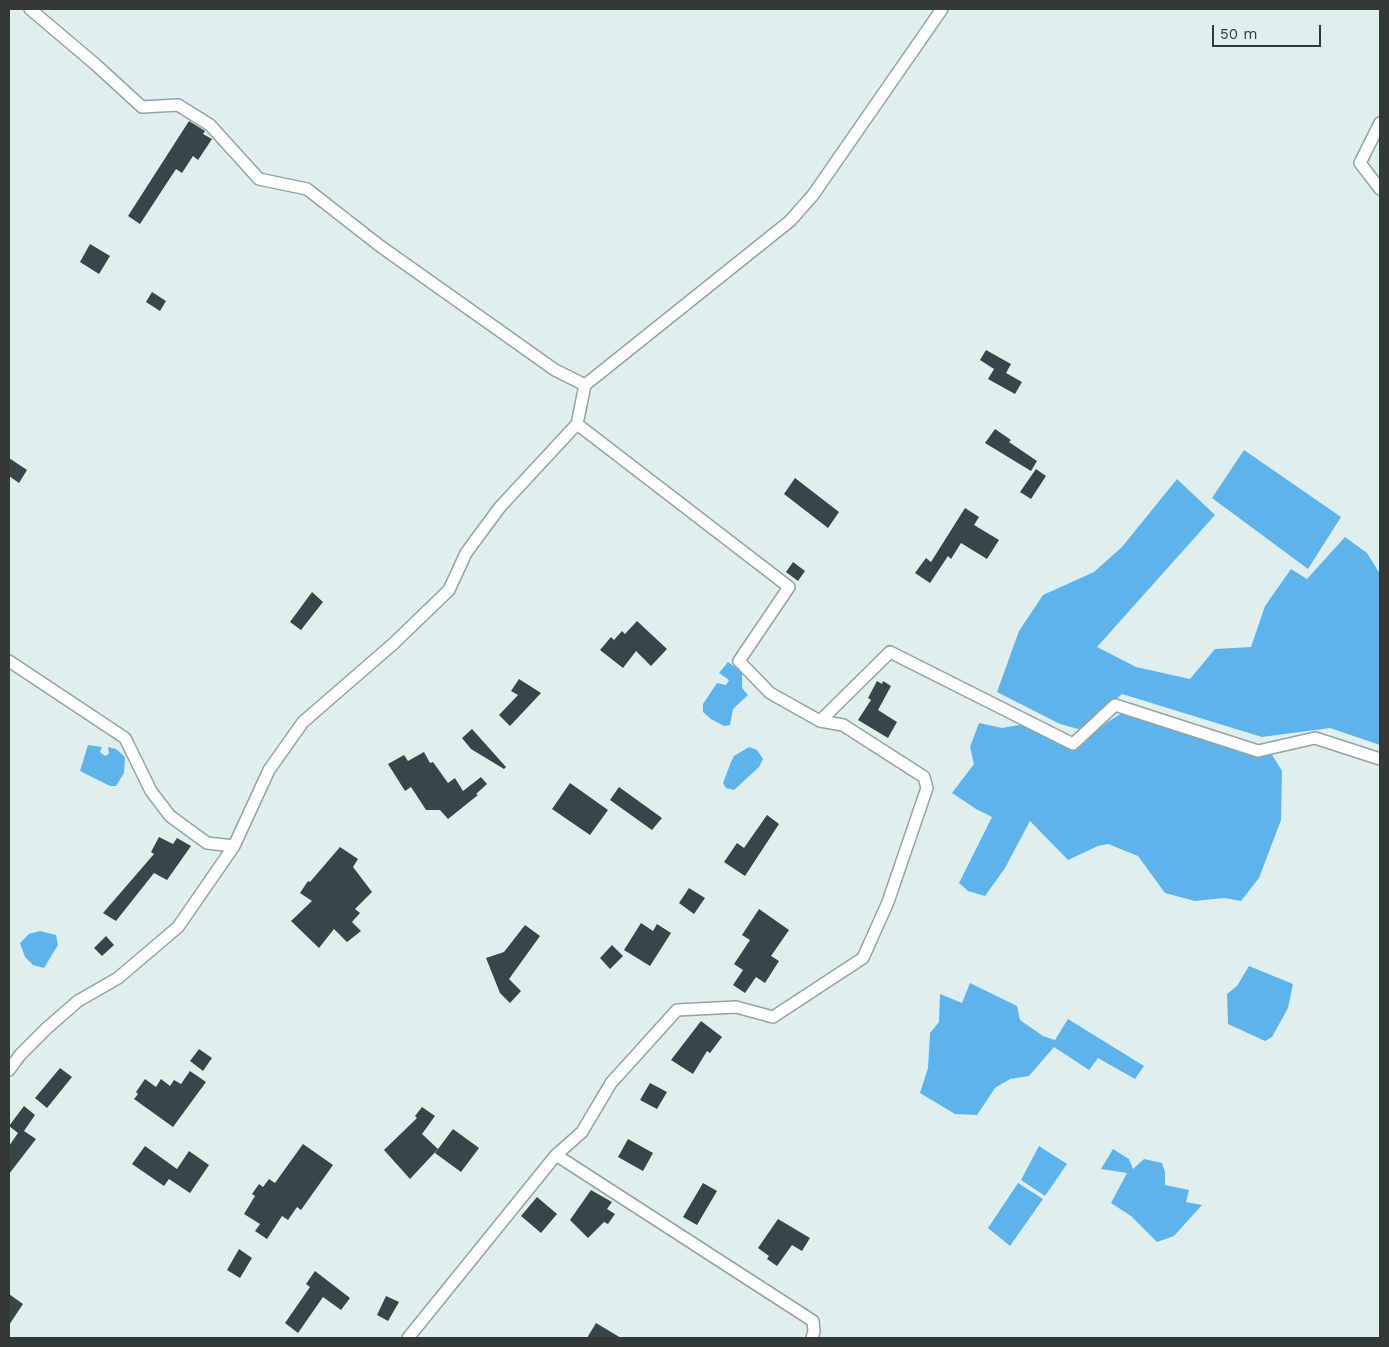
<!DOCTYPE html>
<style>
body{margin:0}
#map{position:relative;width:1389px;height:1347px;overflow:hidden;background:#dfefef;font-family:"Work Sans",sans-serif}
canvas{display:block}
.frame{position:absolute;inset:0;border:10px solid #333939;pointer-events:none}
.scale{position:absolute;left:1212px;top:25px;width:109px;height:22px;box-sizing:border-box;border:2px solid #333939;border-top:0;padding-left:6px;font-size:15px;line-height:18px;white-space:nowrap;color:#333939;-webkit-text-stroke:4px #dfefef;paint-order:stroke}
</style>
<div id="map">
<canvas width="1389" height="1347"></canvas>
<div class="frame"></div>
<div class="scale">50 m</div>
</div>
<script>
const c = document.querySelector('canvas').getContext('2d');
c.lineJoin = 'round';
function fillPath(path, color) {
  c.fillStyle = color;
  c.fill(path, 'evenodd');
}
function toPath(rows) {
  const path = new Path2D();
  for (const r of rows) {
    path.moveTo(r[0], r[1]);
    for (let i = 2; i < r.length; i += 2) path.lineTo(r[i], r[i + 1]);
  }
  return path;
}
function trace(path, color, width, dash) {
  c.strokeStyle = color;
  c.lineWidth = width;
  c.lineCap = dash ? 'butt' : 'round';
  c.setLineDash(dash || []);
  c.stroke(path);
}
const water = toPath([
 [1244,450,1341,517,1308,569,1212,498],
 [1177,479,1215,515,1097,647,1136,667,1190,679,1215,649,1251,647,1265,606,1291,569,1307,579,1345,537,1367,553,1380,574,1380,745,1330,728,1262,737,1122,694,1082,730,1060,724,997,692,1019,631,1043,595,1094,572,1122,547],
 [728,662,742,672,742,688,748,695,733,709,730,725,724,726,711,719,703,712,703,704,717,683,726,685,729,680,719,673],
 [1127,710,1271,753,1282,771,1281,820,1259,878,1241,901,1224,898,1195,901,1165,893,1138,856,1108,844,1098,846,1068,860,1030,821,1005,868,985,896,968,891,959,883,992,817,976,809,952,793,974,764,970,747,979,723,1002,728,1030,723,1079,745,1109,721],
 [88,745,102,747,100,752,105,756,109,754,108,747,116,749,125,757,124,773,116,786,110,786,80,771],
 [749,747,757,750,763,759,759,767,734,790,726,788,723,783,731,762,734,756],
 [40,931,56,935,58,945,44,968,33,965,25,957,20,943,29,934],
 [1249,966,1293,984,1288,1008,1272,1037,1265,1041,1228,1024,1227,994,1237,986],
 [970,983,1017,1006,1020,1020,1043,1036,1055,1040,1068,1019,1144,1066,1135,1079,1098,1058,1089,1070,1054,1047,1029,1076,1010,1079,995,1088,977,1115,955,1114,920,1093,928,1068,930,1033,939,1022,940,994,962,1003],
 [1039,1146,1067,1164,1045,1196,1021,1180],
 [1113,1149,1129,1159,1133,1169,1144,1159,1162,1163,1165,1172,1165,1185,1189,1190,1186,1202,1202,1205,1174,1236,1157,1242,1131,1216,1111,1203,1127,1173,1101,1169],
 [1018,1183,1043,1199,1010,1246,988,1228]
]);
const building = toPath([
 [189,121,205,131,203,134,212,139,198,160,193,156,182,173,176,169,140,224,128,216],
 [90,244,110,256,99,274,80,262],
 [152,292,166,301,160,311,146,302],
 [986,350,1011,364,1006,373,1022,382,1015,394,988,379,994,369,980,360],
 [995,429,1011,440,1009,442,1037,461,1031,471,985,443],
 [9,458,27,470,19,483,9,476],
 [1036,469,1046,476,1031,499,1020,492],
 [795,478,839,512,828,528,784,494],
 [965,508,979,517,974,525,999,540,987,559,961,543,951,559,948,556,930,583,915,573,926,558,931,562],
 [793,562,805,571,798,581,786,572],
 [312,592,323,602,301,630,290,622],
 [637,621,667,649,651,666,636,651,623,668,600,650,611,637,614,640,622,631,625,634],
 [519,679,541,693,510,726,499,715,518,695,511,691],
 [877,681,882,684,883,681,891,686,878,710,897,722,888,738,858,720,871,700,868,698],
 [472,729,506,767,504,769,471,749,462,738],
 [424,752,430,763,433,762,448,783,455,778,463,791,481,777,487,784,476,794,478,795,448,819,440,810,426,810,411,787,405,791,388,764,404,755,408,761],
 [570,783,608,810,590,835,552,809],
 [619,787,662,818,652,830,610,800],
 [767,815,779,824,745,876,724,862,737,843,744,848],
 [159,837,173,844,177,838,191,846,167,880,154,873,116,921,103,913,154,854,151,852],
 [340,847,358,859,353,867,372,892,355,909,360,913,352,922,361,931,347,942,334,929,319,948,291,921,312,901,300,893,308,881,310,882],
 [689,888,705,898,694,914,679,903],
 [759,909,789,930,771,956,779,961,765,983,756,977,745,993,733,985,743,970,734,964,750,940,742,935],
 [641,923,653,931,657,924,671,933,650,966,624,950],
 [525,925,540,936,509,979,521,991,510,1003,500,993,486,958,504,952],
 [106,936,114,945,102,956,94,948],
 [612,945,623,956,610,969,600,958],
 [701,1021,722,1037,710,1053,707,1051,693,1074,671,1060],
 [199,1049,212,1058,203,1071,190,1061],
 [60,1068,72,1077,47,1108,35,1098],
 [190,1071,206,1082,173,1127,134,1099,138,1094,136,1092,145,1079,156,1087,161,1079,170,1086,174,1080,181,1084],
 [650,1083,667,1092,657,1109,640,1100],
 [24,1106,35,1115,24,1131,36,1139,9,1174,9,1146,18,1133,9,1126],
 [422,1107,435,1116,422,1134,438,1149,410,1179,384,1150,417,1118,415,1116],
 [453,1129,479,1148,461,1172,435,1153],
 [628,1139,653,1153,643,1171,618,1157],
 [303,1144,333,1165,301,1210,297,1207,288,1220,282,1216,267,1239,255,1231,260,1224,244,1214,255,1196,252,1194,259,1184,263,1187,269,1179,275,1183],
 [145,1146,177,1169,189,1151,209,1165,190,1193,169,1179,164,1186,132,1164],
 [703,1183,717,1191,697,1225,683,1217],
 [591,1190,612,1202,607,1209,615,1214,608,1224,604,1222,588,1238,570,1220],
 [537,1197,557,1214,541,1233,521,1216],
 [778,1219,810,1238,802,1251,792,1245,777,1266,767,1259,769,1256,758,1248],
 [239,1249,252,1258,240,1278,227,1270],
 [315,1271,350,1298,341,1310,323,1297,298,1333,285,1323,310,1287,306,1284],
 [9,1294,23,1304,9,1325],
 [386,1296,399,1302,388,1321,377,1315],
 [596,1323,621,1338,587,1338]
]);
const minor = toPath([
 [30,9,95,64,142,107,178,105,210,125,259,179,307,189,380,246,555,370,585,385,577,424,789,587,739,661,770,693,820,721,890,652,1073,744,1115,705,1258,751,1315,738,1380,759],
 [1380,123,1360,163,1380,189],
 [585,385,790,221,813,195,942,9],
 [9,661,125,738,151,791,170,816,207,843,234,846],
 [9,1070,20,1055,47,1028,78,1001,118,978,178,927,234,846,269,770,303,722,393,644,449,590,466,553,500,507,577,424],
 [556,1155,582,1132,611,1083,677,1010,736,1007,773,1017,863,958,888,902,927,788,924,777,843,725,820,721],
 [408,1338,556,1155,813,1321,814,1331,812,1338]
]);
fillPath(water, '#5fb3eb');
fillPath(building, '#394549');
trace(minor, '#94a3a3', 14);
trace(minor, '#fff', 11);
</script>
